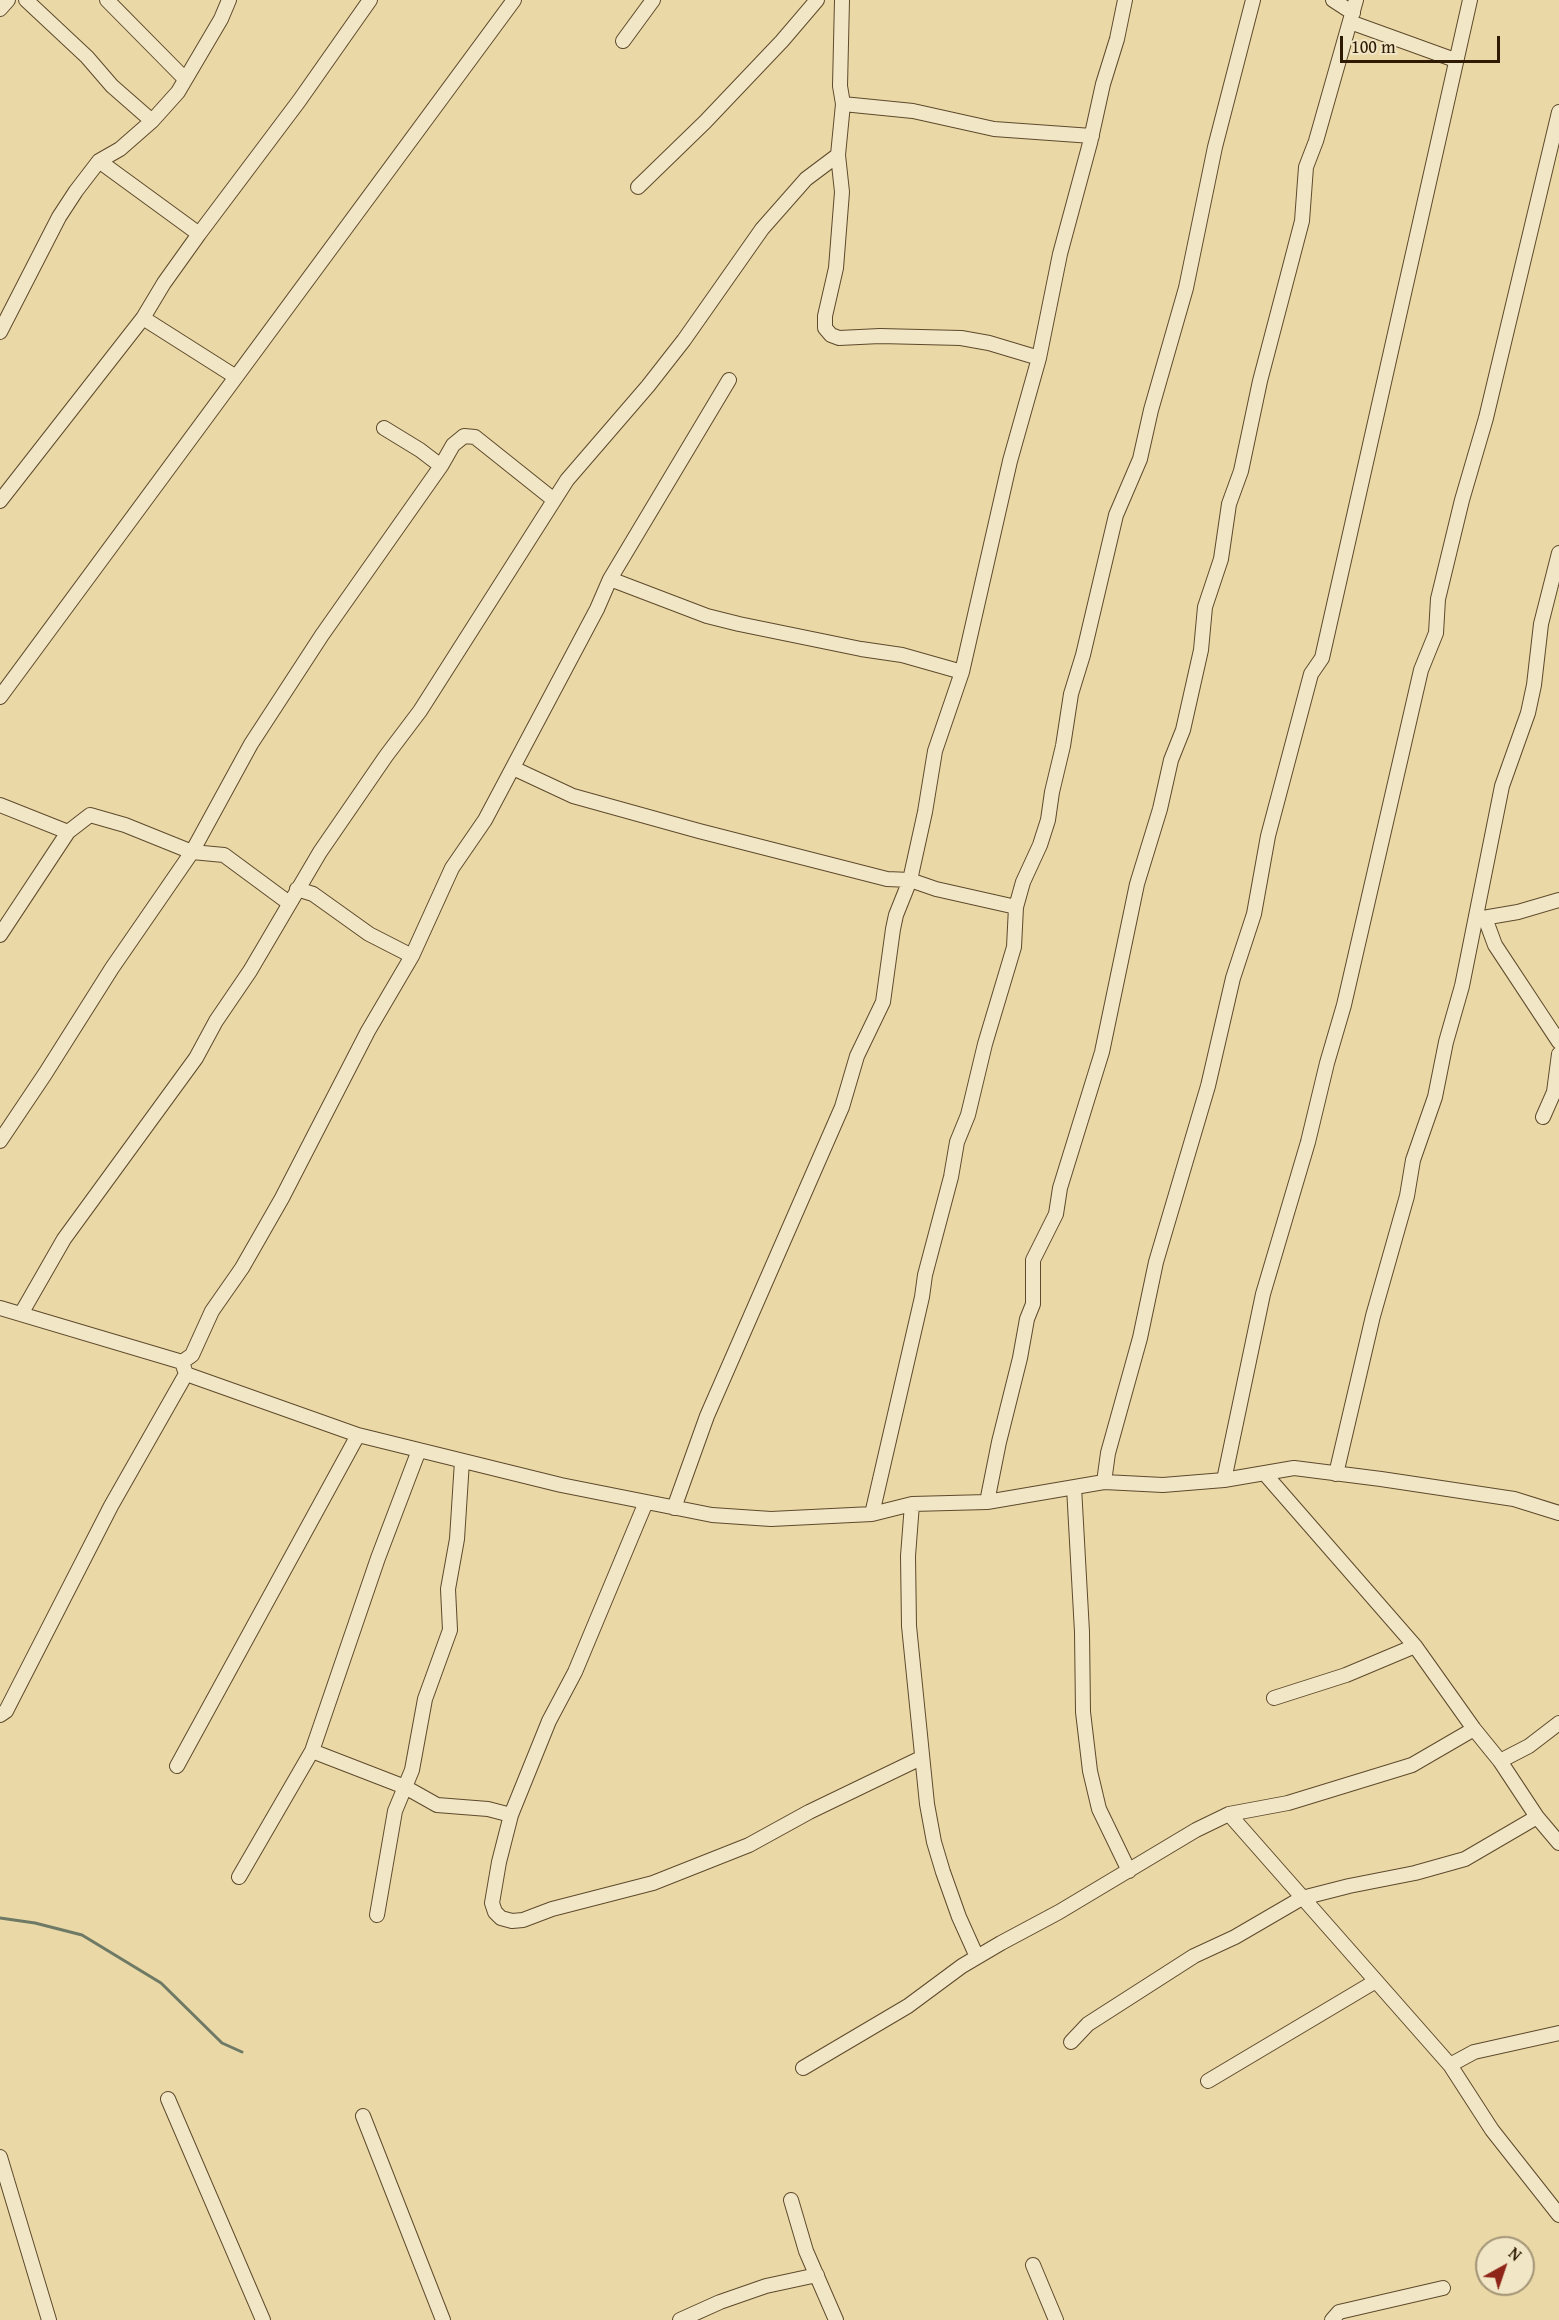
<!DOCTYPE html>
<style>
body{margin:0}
#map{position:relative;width:1559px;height:2320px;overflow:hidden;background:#ead8a6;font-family:"Gentium Book Plus",serif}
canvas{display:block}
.north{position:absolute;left:1475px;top:2236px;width:60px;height:60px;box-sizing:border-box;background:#f1e6c5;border:2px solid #a39577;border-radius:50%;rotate:40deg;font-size:16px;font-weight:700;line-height:24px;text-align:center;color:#2f1b03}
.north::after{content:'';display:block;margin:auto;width:21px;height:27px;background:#8f2418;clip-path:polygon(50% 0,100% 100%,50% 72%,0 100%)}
.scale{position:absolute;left:1340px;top:36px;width:160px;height:27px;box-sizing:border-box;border:3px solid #2f1b03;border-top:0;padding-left:8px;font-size:18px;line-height:21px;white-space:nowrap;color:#2f1b03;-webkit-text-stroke:4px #f1e6c5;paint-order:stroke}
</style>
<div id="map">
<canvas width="1559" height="2320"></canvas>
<div class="north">N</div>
<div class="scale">100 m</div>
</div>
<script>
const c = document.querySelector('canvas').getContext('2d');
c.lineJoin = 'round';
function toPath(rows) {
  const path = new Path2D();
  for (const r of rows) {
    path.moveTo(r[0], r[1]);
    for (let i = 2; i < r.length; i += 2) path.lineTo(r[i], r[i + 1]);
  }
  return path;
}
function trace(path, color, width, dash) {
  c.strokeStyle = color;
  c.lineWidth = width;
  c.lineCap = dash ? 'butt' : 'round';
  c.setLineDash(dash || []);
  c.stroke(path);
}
const stream = toPath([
 [0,1918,35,1923,82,1935,161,1983,222,2043,242,2052]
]);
const minor = toPath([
 [26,0,87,57,112,86,152,121],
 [107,0,185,79],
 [842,0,840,86,843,104,838,155,842,192,836,268,825,316,825,328,831,335,839,338,880,336,961,338,989,343,1039,358],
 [1333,0,1353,13],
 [0,9,8,0],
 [1350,22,1455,60],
 [623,41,653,0],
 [843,104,913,111,994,129,1092,136],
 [99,161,199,234],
 [638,187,705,122,782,41,817,0],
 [143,318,236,377],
 [0,332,59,217,76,191,99,161,120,149,152,121,178,92,221,19,229,0],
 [384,428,420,450,441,466],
 [0,501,143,318,164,283,199,234,299,101,370,0],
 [610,579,729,380],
 [0,697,514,0],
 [513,768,573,796,699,831,887,879,910,880,936,889,1016,907],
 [0,805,68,832,90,815,125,825,192,852,224,855,289,903],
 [297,889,313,894,369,934,412,956],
 [1485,918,1495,945,1559,1042],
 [1477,919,1518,912,1559,900],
 [0,935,68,832],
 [1543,1117,1554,1092,1559,1054],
 [0,1141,45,1074,112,968,192,852,251,744,322,635,441,466,453,445,464,436,475,437,554,500],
 [0,1308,182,1362,186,1374,358,1435,561,1485,712,1515,771,1519,872,1514,912,1504,987,1502,1104,1482,1163,1485,1224,1480,1294,1468,1381,1479,1514,1499,1559,1513],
 [21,1314,64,1239,196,1058,216,1021,250,971,320,852,386,756,420,711,567,480,648,386,684,340,762,229,806,179,838,155],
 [182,1362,192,1355,212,1311,242,1268,282,1198,368,1031,412,956,452,868,485,820,597,609,610,579,707,616,739,624,861,649,902,655,962,672],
 [1265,1474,1415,1646,1474,1729,1500,1761,1537,1817,1559,1843],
 [1336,1474,1373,1316,1407,1196,1413,1160,1435,1097,1446,1042,1462,986,1502,786,1528,713,1534,685,1541,624,1559,553],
 [1224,1480,1263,1294,1308,1142,1327,1063,1344,1005,1421,670,1436,633,1438,599,1462,500,1486,418,1559,112],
 [1104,1482,1108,1453,1140,1338,1156,1262,1208,1086,1233,978,1254,914,1268,836,1311,674,1322,658,1470,0],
 [1074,1487,1082,1632,1083,1712,1090,1771,1099,1809,1129,1871],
 [987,1502,999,1442,1020,1358,1027,1319,1033,1304,1033,1260,1056,1214,1060,1188,1102,1052,1137,884,1160,809,1171,760,1183,730,1201,650,1205,607,1221,559,1229,504,1241,471,1260,381,1302,221,1306,167,1316,141,1356,0],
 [912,1504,908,1556,909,1626,927,1804,934,1842,943,1872,959,1917,977,1957],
 [674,1508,707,1416,842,1107,857,1056,883,1002,893,929,896,915,910,880,925,812,935,751,962,672,1010,461,1039,358,1060,254,1090,143,1103,84,1117,39,1125,0],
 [872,1514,922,1297,925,1275,951,1177,957,1142,968,1115,985,1044,1014,947,1016,907,1023,882,1040,845,1048,820,1052,792,1063,746,1071,694,1083,655,1116,515,1140,459,1151,410,1186,288,1215,147,1253,0],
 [1274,1698,1346,1675,1415,1646],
 [0,1715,6,1711,111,1506,186,1374],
 [312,1751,405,1787,437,1805,488,1809,511,1815,549,1721,575,1672,646,1502],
 [1500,1761,1529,1746,1559,1723],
 [177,1766,358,1435],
 [1229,1814,1450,2065,1474,2052,1559,2033],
 [511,1815,499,1862,492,1903,495,1912,501,1918,512,1921,523,1920,552,1909,653,1883,749,1845,809,1812,921,1758],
 [239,1877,312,1751,378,1558,419,1450],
 [377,1915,395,1811,412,1770,425,1699,450,1630,448,1589,457,1539,462,1461],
 [1071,2042,1088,2024,1194,1956,1235,1937,1302,1898,1349,1886,1415,1873,1465,1859,1537,1817],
 [1450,2065,1492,2130,1559,2215],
 [803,2068,908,2006,962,1966,1001,1943,1059,1912,1196,1830,1229,1814,1288,1803,1412,1765,1474,1729],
 [1208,2081,1376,1981],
 [168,2099,263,2320],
 [363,2116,443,2320],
 [0,2157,49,2320],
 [791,2200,806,2251,836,2320],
 [1033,2265,1056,2320],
 [680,2320,720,2302,766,2286,817,2275],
 [1332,2320,1339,2312,1443,2288]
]);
trace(stream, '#6e7a65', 3);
trace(minor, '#5e4a2c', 16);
trace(minor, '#f1e6c5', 14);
</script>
